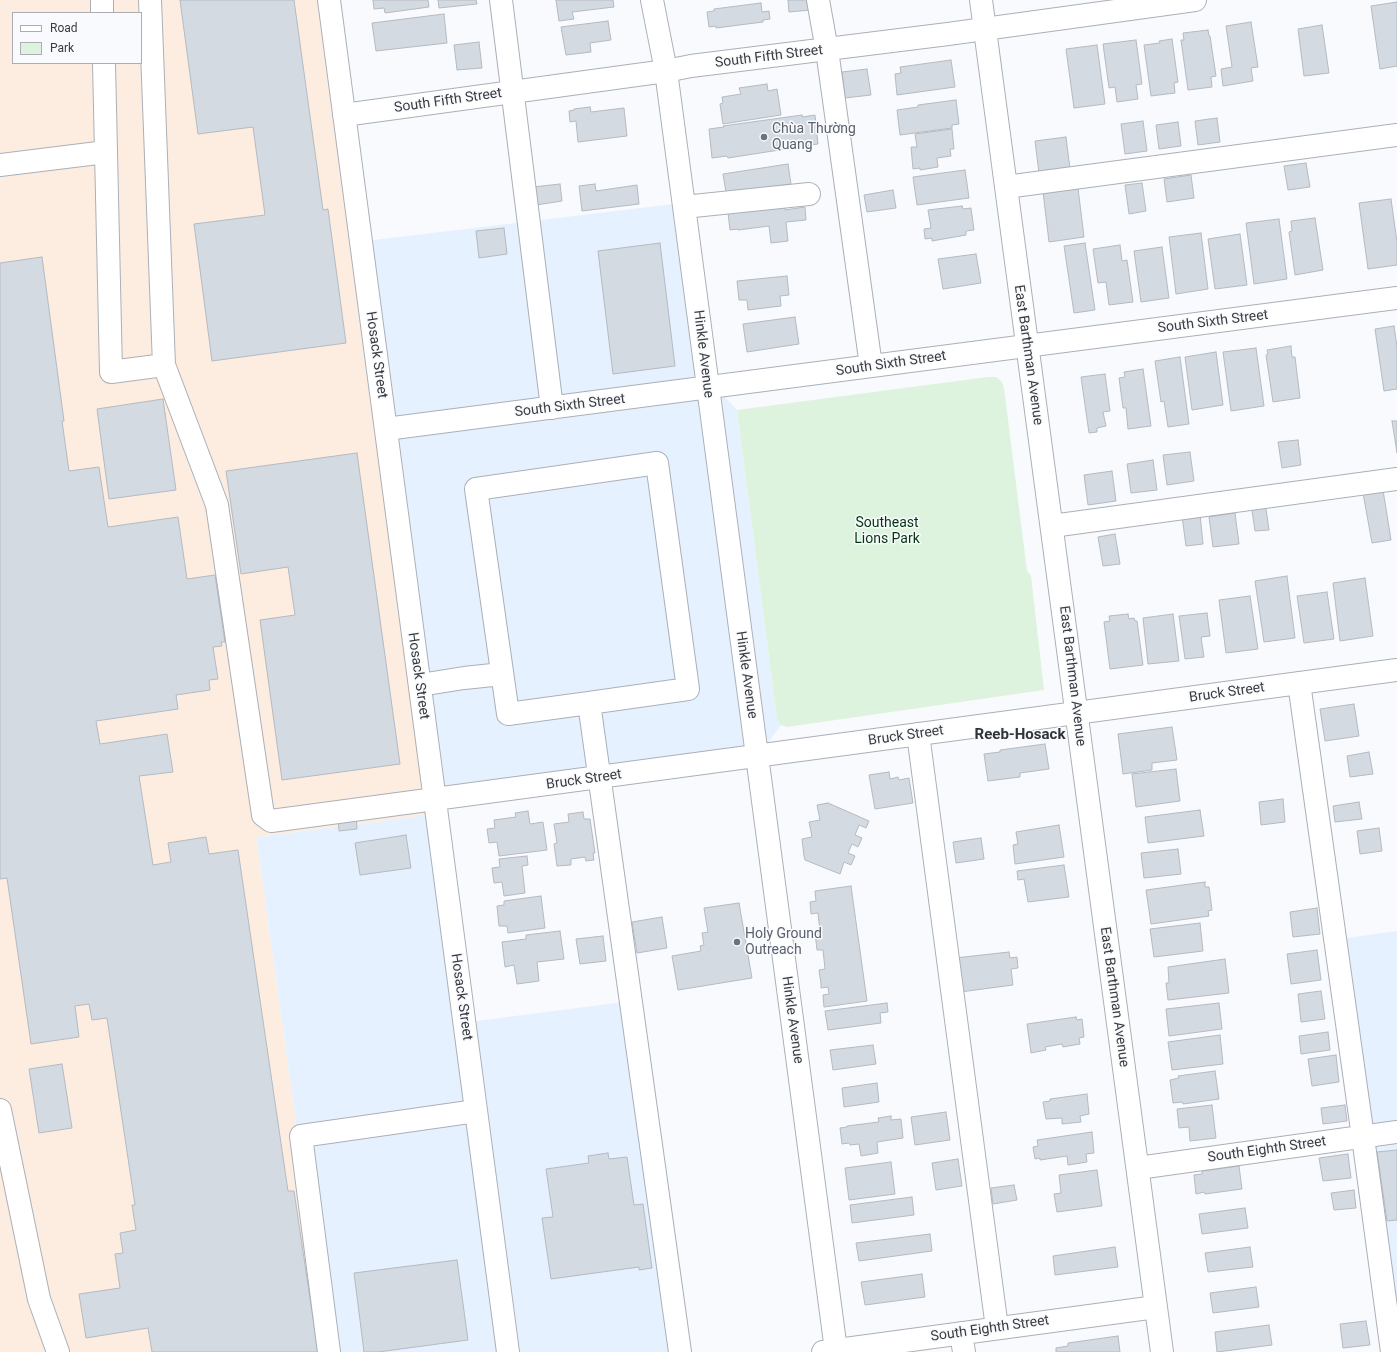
<!DOCTYPE html>
<meta charset="utf-8">
<style>
body{margin:0}
#map{position:relative;width:1397px;height:1352px;overflow:hidden;background:#f8fafd;font-family:Roboto,sans-serif}
canvas{display:block}
.legend{position:absolute;left:12px;top:12px;width:130px;height:52px;box-sizing:border-box;background:#f8fafd;border:1px solid #acaeb1;margin:0;padding:5px 7px;list-style:none;font-size:12px;color:#393b3e}
.legend li{display:flex;align-items:center;gap:8px;height:20px}
.legend b{width:20px;border:1px solid #acaeb1}
</style>
<div id="map">
<canvas width="1397" height="1352"></canvas>
<ul class="legend">
<li><b style="height:5px;background:#fff"></b>Road</li>
<li><b style="height:11px;background:#ddf3de"></b>Park</li>
</ul>
</div>
<script>
const c = document.querySelector('canvas').getContext('2d');
c.lineJoin = 'round';
function fillPath(path, color) {
  c.fillStyle = color;
  c.fill(path, 'evenodd');
}
function toPath(rows) {
  const path = new Path2D();
  for (const r of rows) {
    path.moveTo(r[0], r[1]);
    for (let i = 2; i < r.length; i += 2) path.lineTo(r[i], r[i + 1]);
  }
  return path;
}
function trace(path, color, width, dash) {
  c.strokeStyle = color;
  c.lineWidth = width;
  c.lineCap = dash ? 'butt' : 'round';
  c.setLineDash(dash || []);
  c.stroke(path);
}
function drawText(font, color, halo, rows, align = 'center') {
  c.font = font + ' Roboto,sans-serif';
  c.lineWidth = 3;
  c.setLineDash([]);
  c.textBaseline = 'middle';
  c.strokeStyle = halo;
  c.fillStyle = color;
  for (const [text, x, y, turn = 0] of rows) {
    c.save();
    c.translate(x, y);
    c.rotate((+turn || 0) * Math.PI / 180);
    c.textAlign = isNaN(turn) ? turn : align;
    if (halo) c.strokeText(text, 0, 0);
    c.fillText(text, 0, 0);
    c.restore();
  }
}
const built = toPath([
 [682,203,711,382,737,410,777,719,781,725,759,755,440,798,366,241],
 [442,813,469,1022,631,1001,676,1352,328,1352,256,837],
 [1397,931,1397,1352,1339,939]
]);
const industrial = toPath([
 [0,0,334,0,442,813,256,837,328,1352,0,1352],
 [13,13,141,13,141,63,13,63]
]);
const green = toPath([
 [988,377,996,377,1002,382,1004,388,1027,571,1031,576,1044,690,787,727,781,725,777,719,737,410]
]);
const building = toPath([
 [180,0,294,0,323,210,328,209,346,343,212,361,194,224,265,215,253,127,198,134,180,0],
 [373,0,428,0,429,7,385,13,384,8,374,9,373,0],
 [438,0,476,0,477,4,439,8,438,0],
 [556,0,613,0,614,7,572,12,574,19,559,21,556,0],
 [788,0,809,0,811,10,789,12,788,0],
 [1397,2,1397,66,1380,69,1371,6,1397,2],
 [761,3,762,12,769,11,770,19,763,20,763,22,716,28,716,26,709,27,707,12,714,11,714,9,761,3],
 [444,14,447,43,376,51,372,23,444,14],
 [608,21,611,40,590,43,591,52,566,55,561,27,608,21],
 [1251,22,1258,67,1251,68,1253,81,1223,86,1221,69,1232,67,1226,26,1251,22],
 [1322,25,1329,73,1304,76,1298,29,1322,25],
 [1208,30,1209,36,1210,36,1216,76,1211,77,1212,87,1188,90,1181,40,1184,40,1183,33,1208,30],
 [1172,39,1178,82,1174,83,1175,93,1151,96,1144,45,1160,43,1159,41,1172,39],
 [1136,40,1142,84,1136,85,1138,99,1117,102,1115,87,1109,88,1103,44,1136,40],
 [479,42,482,68,457,70,454,45,479,42],
 [1097,45,1105,104,1074,108,1066,49,1097,45],
 [951,60,955,87,897,95,895,74,901,73,900,67,951,60],
 [867,69,871,95,845,98,842,72,867,69],
 [767,84,768,91,777,89,781,115,723,124,720,104,723,103,722,97,741,94,739,88,767,84],
 [956,100,959,124,952,125,952,128,900,135,897,110,918,107,918,105,956,100],
 [590,107,591,112,624,108,627,136,578,142,576,121,570,122,569,111,574,110,574,109,590,107],
 [802,115,802,117,815,115,818,144,728,158,727,156,712,158,709,129,724,127,723,126,802,115],
 [1217,118,1220,142,1198,145,1195,121,1217,118],
 [1143,121,1147,151,1125,154,1121,124,1143,121],
 [1178,122,1181,146,1159,149,1156,125,1178,122],
 [952,129,954,149,950,149,951,156,937,158,938,167,920,170,920,168,913,169,911,147,917,147,915,134,952,129],
 [1066,137,1070,169,1039,173,1035,141,1066,137],
 [1306,163,1310,187,1288,190,1284,166,1306,163],
 [788,164,791,184,732,192,731,191,726,192,723,174,788,164],
 [965,170,969,198,917,205,913,177,965,170],
 [1191,175,1194,198,1167,202,1164,179,1191,175],
 [1142,183,1146,211,1129,214,1125,185,1142,183],
 [560,184,562,201,536,205,533,187,560,184],
 [595,184,596,191,637,185,639,204,582,211,579,186,595,184],
 [1078,188,1084,237,1049,242,1043,192,1078,188],
 [893,190,896,208,867,212,864,195,893,190],
 [1391,199,1397,242,1397,265,1368,269,1359,203,1391,199],
 [784,204,785,210,805,207,806,220,786,222,788,241,771,243,769,226,738,230,738,229,730,230,728,213,784,204],
 [962,206,963,209,971,208,974,230,966,231,966,235,932,241,932,238,925,239,924,229,931,228,928,210,962,206],
 [1315,218,1323,270,1295,275,1289,232,1292,231,1291,221,1315,218],
 [1279,219,1287,279,1254,284,1246,223,1279,219],
 [504,228,507,254,479,258,476,231,504,228],
 [1201,233,1208,289,1176,294,1169,237,1201,233],
 [1240,234,1247,285,1215,289,1208,239,1240,234],
 [660,243,675,366,613,374,598,251,660,243],
 [1085,243,1095,310,1074,313,1064,246,1085,243],
 [1120,245,1122,261,1127,260,1133,302,1109,305,1106,282,1098,283,1093,249,1120,245],
 [1162,247,1169,298,1141,302,1134,251,1162,247],
 [976,254,981,283,943,289,938,259,976,254],
 [42,257,64,421,62,421,69,471,99,467,108,527,178,517,187,579,215,575,225,642,221,642,222,646,213,647,218,679,209,680,210,690,176,695,178,709,96,721,100,744,167,734,173,772,139,776,153,865,171,862,168,843,206,837,209,854,238,850,288,1191,294,1191,318,1352,152,1352,148,1328,86,1338,79,1294,120,1288,115,1254,123,1253,120,1233,136,1230,132,1205,135,1205,107,1018,92,1020,89,1004,75,1006,79,1037,31,1044,7,878,0,879,0,263,42,257],
 [787,276,789,295,780,296,781,306,748,310,747,300,739,300,737,281,787,276],
 [795,317,799,344,747,352,743,324,795,317],
 [1394,326,1397,347,1397,389,1384,391,1375,329,1394,326],
 [1291,346,1292,357,1295,357,1300,398,1273,402,1266,355,1268,354,1267,350,1291,346],
 [1256,348,1264,406,1231,411,1223,352,1256,348],
 [1216,352,1223,405,1192,410,1185,357,1216,352],
 [1180,357,1189,424,1168,427,1164,401,1161,402,1155,361,1180,357],
 [1143,369,1151,426,1128,429,1126,408,1123,408,1119,378,1125,377,1124,372,1143,369],
 [1105,374,1110,411,1103,412,1106,426,1097,428,1097,432,1089,433,1081,377,1105,374],
 [163,399,176,490,109,499,97,409,163,399],
 [1392,421,1397,421,1397,453,1392,421],
 [1298,440,1301,465,1282,468,1278,442,1298,440],
 [1190,452,1194,481,1167,485,1163,455,1190,452],
 [357,453,400,764,282,780,260,620,295,615,288,567,241,574,226,471,357,453],
 [1153,460,1157,490,1131,493,1127,464,1153,460],
 [1112,471,1116,501,1088,505,1084,475,1112,471],
 [1383,490,1391,540,1372,543,1363,493,1383,490],
 [1265,502,1269,530,1255,531,1251,504,1265,502],
 [1235,513,1239,544,1213,547,1209,517,1235,513],
 [1200,514,1203,544,1186,546,1182,516,1200,514],
 [1115,534,1120,564,1103,566,1098,537,1115,534],
 [1287,576,1295,638,1264,642,1255,581,1287,576],
 [1365,578,1373,636,1340,641,1333,583,1365,578],
 [1327,592,1334,639,1304,643,1297,596,1327,592],
 [1250,596,1258,649,1226,653,1219,600,1250,596],
 [1207,613,1210,636,1201,637,1204,657,1185,659,1179,616,1207,613],
 [1128,614,1129,619,1134,618,1135,621,1137,621,1143,665,1110,669,1104,622,1110,621,1109,616,1128,614],
 [1173,614,1179,661,1148,664,1143,618,1173,614],
 [1354,704,1359,736,1325,741,1320,709,1354,704],
 [1172,727,1177,760,1152,763,1152,770,1123,774,1118,734,1172,727],
 [1045,744,1049,769,1020,773,1020,777,988,781,984,754,1000,752,1000,750,1045,744],
 [1369,752,1373,774,1350,777,1347,756,1369,752],
 [1176,769,1180,801,1136,807,1132,774,1176,769],
 [889,772,890,779,898,777,899,780,909,778,913,803,875,809,869,775,889,772],
 [1283,799,1285,822,1261,825,1259,802,1283,799],
 [1359,802,1362,819,1335,822,1333,806,1359,802],
 [828,803,869,821,866,828,859,825,855,835,862,838,858,847,852,844,848,853,855,856,851,865,844,862,840,874,805,860,804,856,802,839,812,837,809,822,820,820,817,805,828,803],
 [1200,810,1204,836,1148,843,1145,817,1200,810],
 [528,811,530,824,543,822,547,850,499,856,497,842,489,843,487,829,495,828,494,820,516,817,515,813,528,811],
 [583,812,584,819,590,819,595,853,593,853,594,860,586,861,585,857,571,859,571,865,557,866,554,844,557,843,554,824,569,822,568,814,583,812],
 [356,815,357,829,339,831,338,817,356,815],
 [1059,825,1064,857,1015,864,1013,845,1018,844,1016,832,1059,825],
 [1379,828,1382,851,1360,854,1357,831,1379,828],
 [406,835,411,868,360,875,355,843,406,835],
 [981,838,984,859,956,863,953,842,981,838],
 [1178,849,1181,874,1144,878,1141,853,1178,849],
 [527,856,528,865,522,866,525,893,504,896,502,882,494,883,492,868,500,867,499,859,527,856],
 [1064,865,1069,897,1028,902,1024,879,1018,880,1017,871,1064,865],
 [1205,882,1205,887,1209,887,1212,910,1208,911,1209,916,1151,924,1146,890,1205,882],
 [851,886,867,1001,824,1007,823,995,829,994,828,987,821,988,821,984,819,970,825,969,823,950,817,950,815,933,820,932,818,913,811,914,810,902,816,901,815,891,851,886],
 [541,896,545,928,508,933,507,926,499,926,497,906,504,905,504,901,541,896],
 [739,903,752,978,678,990,672,956,701,951,700,946,704,945,702,933,708,932,704,908,739,903],
 [1317,908,1320,934,1293,937,1290,912,1317,908],
 [662,917,667,948,637,953,632,922,662,917],
 [1200,923,1203,951,1154,957,1150,929,1200,923],
 [560,931,564,959,537,962,539,981,517,984,514,965,505,967,502,942,526,939,526,935,560,931],
 [603,936,606,961,580,964,576,939,603,936],
 [1317,950,1321,980,1291,984,1287,954,1317,950],
 [1009,952,1010,958,1017,957,1018,968,1011,969,1013,985,960,992,955,958,1009,952],
 [1225,959,1229,993,1168,1000,1166,983,1169,983,1168,967,1225,959],
 [1321,991,1325,1019,1301,1022,1298,994,1321,991],
 [887,1003,888,1012,880,1013,881,1023,828,1030,825,1011,887,1003],
 [1219,1003,1222,1029,1169,1036,1166,1009,1219,1003],
 [1076,1017,1077,1020,1082,1019,1084,1037,1079,1038,1080,1044,1063,1047,1062,1044,1045,1047,1046,1050,1031,1053,1027,1024,1076,1017],
 [1328,1032,1330,1050,1301,1054,1299,1036,1328,1032],
 [1220,1035,1223,1064,1172,1070,1168,1042,1220,1035],
 [873,1045,876,1064,833,1070,830,1050,873,1045],
 [1336,1055,1339,1082,1312,1086,1308,1059,1336,1055],
 [62,1064,72,1128,39,1133,29,1069,62,1064],
 [1215,1071,1219,1099,1183,1104,1182,1102,1173,1103,1170,1080,1179,1078,1178,1076,1215,1071],
 [877,1083,879,1102,844,1107,842,1088,877,1083],
 [1087,1094,1089,1114,1080,1116,1081,1122,1062,1124,1062,1118,1046,1119,1043,1102,1050,1101,1050,1099,1087,1094],
 [1212,1105,1216,1138,1190,1141,1189,1127,1179,1128,1177,1109,1212,1105],
 [1345,1105,1347,1121,1323,1124,1321,1108,1345,1105],
 [946,1112,950,1140,915,1145,911,1117,946,1112],
 [891,1116,891,1120,901,1119,903,1138,877,1142,878,1153,861,1156,859,1144,850,1145,849,1143,842,1144,840,1128,847,1127,847,1126,879,1122,878,1118,891,1116],
 [1092,1132,1094,1153,1086,1154,1087,1162,1068,1165,1067,1156,1040,1160,1040,1158,1035,1159,1033,1147,1038,1146,1037,1140,1092,1132],
 [1397,1150,1397,1220,1387,1221,1377,1152,1397,1150],
 [608,1153,609,1159,627,1157,634,1205,643,1204,652,1268,639,1270,639,1267,551,1279,542,1218,553,1217,546,1169,589,1163,588,1156,608,1153],
 [1348,1154,1351,1178,1323,1181,1319,1158,1348,1154],
 [958,1159,962,1186,936,1190,932,1163,958,1159],
 [891,1162,895,1194,849,1200,845,1168,891,1162],
 [1239,1166,1242,1189,1205,1194,1204,1192,1196,1194,1194,1175,1202,1174,1202,1171,1239,1166],
 [1097,1170,1102,1206,1057,1212,1054,1194,1061,1193,1059,1175,1097,1170],
 [1014,1185,1017,1200,993,1204,991,1188,1014,1185],
 [1354,1190,1356,1208,1334,1210,1331,1193,1354,1190],
 [912,1197,914,1215,852,1223,850,1205,912,1197],
 [1245,1208,1248,1228,1202,1234,1199,1214,1245,1208],
 [930,1234,932,1251,859,1261,856,1243,930,1234],
 [1115,1247,1118,1267,1055,1275,1053,1256,1115,1247],
 [1250,1247,1253,1267,1208,1272,1205,1253,1250,1247],
 [457,1260,468,1340,378,1352,364,1352,354,1273,457,1260],
 [922,1274,925,1297,865,1305,861,1282,922,1274],
 [1256,1287,1259,1307,1213,1313,1210,1293,1256,1287],
 [1366,1321,1370,1345,1343,1348,1340,1324,1366,1321],
 [1269,1325,1272,1345,1217,1352,1215,1332,1269,1325],
 [1118,1336,1120,1352,1056,1352,1056,1348,1068,1346,1068,1343,1118,1336]
]);
const minor = toPath([
 [102,0,102,13],
 [150,0,164,365,217,505,263,815,271,821,1397,670],
 [329,0,508,1352],
 [501,0,552,408],
 [652,0,666,71,836,1350],
 [818,0,827,50,871,366],
 [981,0,1162,1352],
 [104,63,106,152],
 [344,115,666,71,691,66,948,34,1195,0],
 [0,165,106,152,111,372,164,365],
 [1006,187,1397,135],
 [684,207,809,194],
 [386,429,1397,298],
 [1052,526,1397,479],
 [1299,683,1363,1137,1392,1352],
 [420,685,464,678,502,674],
 [589,703,508,714,476,489,657,463,688,689,589,703,680,1352],
 [918,734,997,1328],
 [0,1110,39,1299,58,1352],
 [1138,1168,1397,1132],
 [961,1333,964,1352],
 [329,1352,301,1136,476,1111],
 [823,1352,1156,1307]
]);
const markers = [
 [764,137,4,"#6b7280"],
 [737,942,4,"#6b7280"]
];
const streetNames = [
 ["South Fifth Street",769,57,-7],
 ["South Fifth Street",448,101,-8],
 ["South Sixth Street",1213,322,-7],
 ["Hinkle Avenue",703,354,83],
 ["Hosack Street",376,355,82],
 ["East Barthman Avenue",1028,355,82],
 ["South Sixth Street",891,364,-8],
 ["South Sixth Street",570,406,-7],
 ["Hinkle Avenue",746,675,82],
 ["Hosack Street",418,676,82],
 ["East Barthman Avenue",1072,676,83],
 ["Bruck Street",1227,693,-8],
 ["Bruck Street",906,736,-8],
 ["Bruck Street",584,780,-8],
 ["Hosack Street",461,997,82],
 ["East Barthman Avenue",1114,997,82],
 ["Hinkle Avenue",792,1020,82],
 ["South Eighth Street",1267,1150,-8],
 ["South Eighth Street",990,1329,-8]
];
const worshipNames = [
 ["Chùa Thường",772,129],
 ["Quang",772,145],
 ["Holy Ground",745,934],
 ["Outreach",745,950]
];
const parkNames = [
 ["Southeast",887,523],
 ["Lions Park",887,539]
];
const neighbourhoodNames = [
 ["Reeb-Hosack",1020,735]
];
fillPath(built, '#e6f1ff');
fillPath(industrial, '#fdede0');
fillPath(green, '#ddf3de');
fillPath(building, '#d4dae2');
trace(building, '#b5bac2', 1);
trace(minor, '#aab0b8', 24);
trace(minor, '#fff', 22);
for (const [x, y, r, color] of markers) {
  const dot = new Path2D();
  dot.arc(x, y, r, 0, 2 * Math.PI);
  c.fillStyle = color;
  c.fill(dot);
  trace(dot, '#f8fafd', 1.5);
}
drawText('14px', '#393b3e', '#f8fafd', streetNames);
drawText('14px', '#5b616d', '#f8fafd', worshipNames, 'left');
drawText('14px', '#01360e', '#f8fafd', parkNames);
drawText('bold 15px', '#2f343a', '#f8fafd', neighbourhoodNames);
</script>
